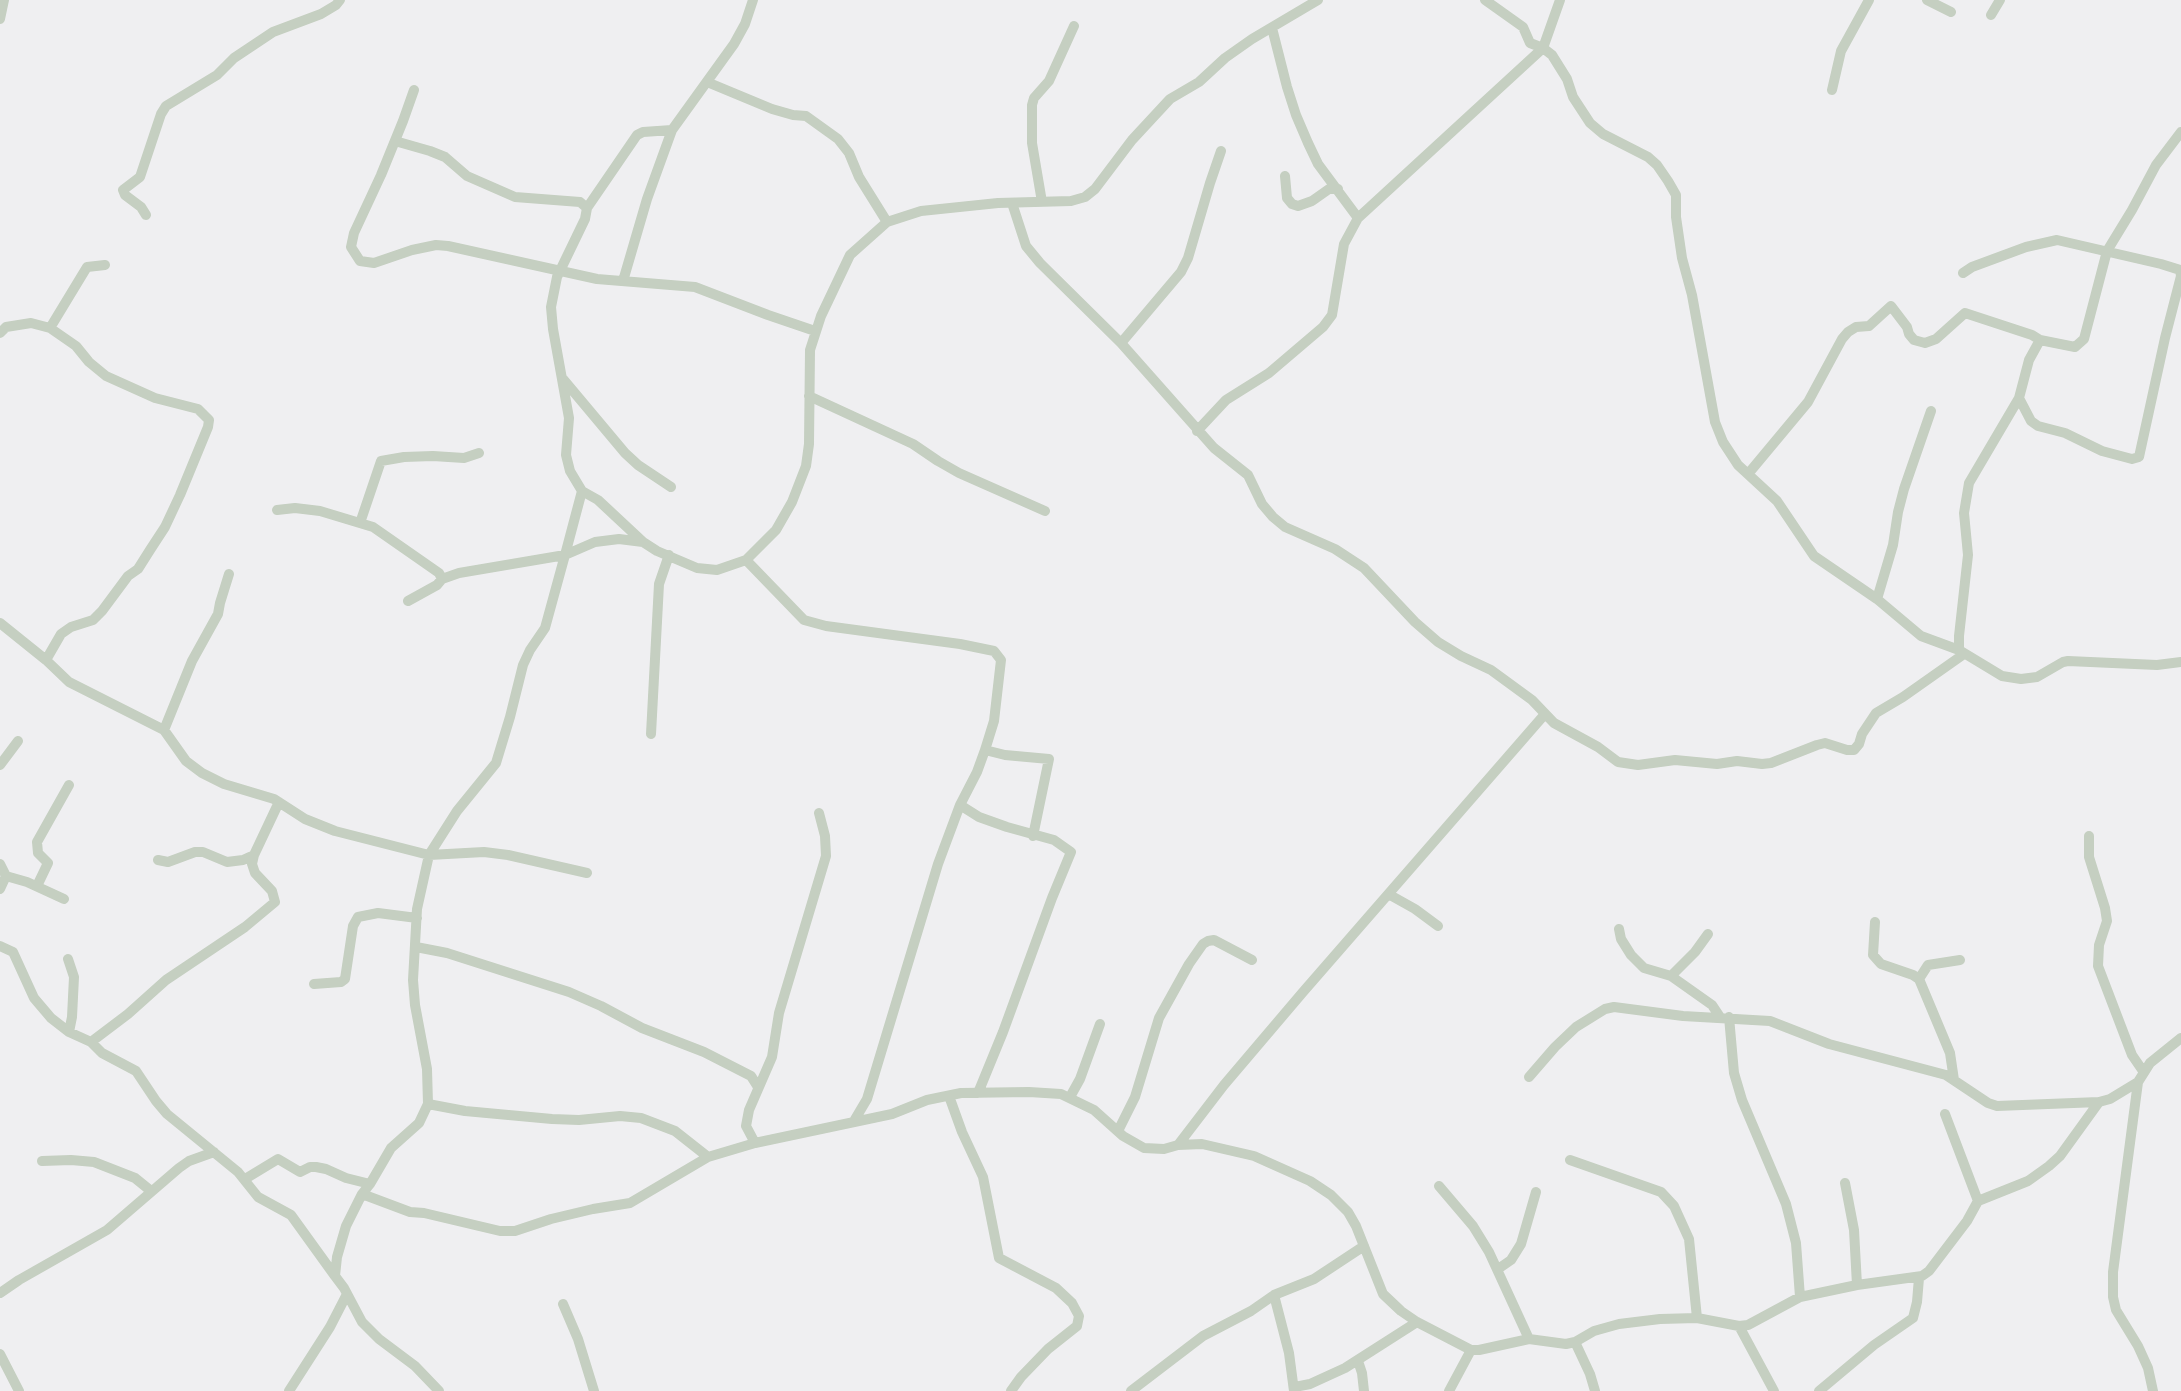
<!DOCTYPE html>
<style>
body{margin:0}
canvas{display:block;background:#efeff1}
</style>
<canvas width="2181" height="1391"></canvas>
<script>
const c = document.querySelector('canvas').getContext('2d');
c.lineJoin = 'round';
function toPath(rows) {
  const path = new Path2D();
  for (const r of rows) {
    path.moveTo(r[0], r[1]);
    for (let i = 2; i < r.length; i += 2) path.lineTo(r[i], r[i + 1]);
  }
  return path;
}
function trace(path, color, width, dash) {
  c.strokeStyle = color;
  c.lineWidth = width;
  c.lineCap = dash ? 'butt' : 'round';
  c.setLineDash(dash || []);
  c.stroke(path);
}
const minor = toPath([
 [1485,0,1523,27,1530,43,1543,48,1560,0],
 [1927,0,1951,12],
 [1991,15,2000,0],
 [0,19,4,0],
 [1272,28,1287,87,1296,115,1308,143,1318,164,1358,218],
 [707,82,772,109,793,115,806,116,838,139,849,153,859,177,887,222],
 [414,90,403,121,381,175,354,233,351,247,360,261,374,263,412,250,436,245,448,246,597,279,695,287,768,315,815,331],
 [1832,90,1841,51,1869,0],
 [395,141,430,151,445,157,467,176,515,197,580,202,587,208,585,219,557,277,551,307,553,329,569,418,566,455,570,471,582,491,598,500,643,542],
 [1285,176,1287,198,1292,204,1298,206,1312,201,1329,189,1338,189],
 [1042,202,1032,143,1032,105,1034,98,1049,81,1074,26],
 [1012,203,1026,246,1040,263,1121,343,1214,448,1248,475,1262,504,1273,517,1285,527,1335,549,1364,568,1415,622,1438,642,1461,656,1491,670,1532,700,1554,723,1598,747,1618,762,1638,765,1675,760,1717,764,1737,761,1762,764,1771,763,1817,745,1825,743,1847,750,1854,750,1859,744,1862,734,1876,713,1903,697,1964,654],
 [587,208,637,135,643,132,672,130],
 [146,215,141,207,125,195,123,190,140,177,161,114,166,106,217,75,234,58,273,32,321,14,336,5,340,0],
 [1963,273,1972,267,2026,247,2057,240,2161,264,2180,270,2181,276,2165,338,2139,457,2132,459,2102,451,2065,433,2038,426,2031,421,2019,398],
 [623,281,647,199,672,130,734,44,745,24,753,0],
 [0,333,6,327,31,323,50,328,87,267,105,265],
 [1121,343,1181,272,1188,258,1210,183,1221,151],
 [563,379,625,453,638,465,671,487],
 [809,396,913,444,938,461,959,473,1045,511],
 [1197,431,1226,400,1269,373,1323,327,1332,315,1344,244,1358,218,1543,48,1552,55,1567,79,1573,97,1590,123,1603,134,1648,157,1657,165,1668,181,1676,195,1676,217,1682,258,1692,295,1715,422,1723,442,1738,465,1777,501,1814,556,1877,599,1921,636,1959,650,2002,676,2021,679,2037,677,2063,662,2068,661,2157,665,2181,662],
 [1748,474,1808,402,1842,339,1848,332,1856,327,1869,326,1891,306,1907,327,1909,334,1914,340,1925,343,1936,339,1965,313,2032,335,2040,340],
 [277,510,295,508,320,511,373,527,439,573,442,579,437,585,408,601],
 [360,523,381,461,404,457,433,456,464,458,479,453],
 [746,560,804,620,826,626,960,644,994,651,1001,660,994,721,985,750,977,772,960,805,938,864,867,1099,854,1121],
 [442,579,459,573,565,555,582,491],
 [1877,599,1893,545,1898,512,1904,489,1931,411],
 [0,623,46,660,69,682,164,730,186,761,202,773,224,784,274,799,305,819,335,831,429,855,484,852,508,855,587,873],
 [1959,650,1959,636,1968,555,1964,513,1969,483,2019,398,2029,360,2040,340,2075,347,2084,339,2107,251,2132,210,2156,165,2181,132],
 [46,660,61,634,71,627,93,620,102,611,128,576,138,569,150,550,165,527,180,495,208,427,209,420,198,409,155,398,106,376,89,362,76,346,50,328],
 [164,730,192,661,218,614,220,603,229,574],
 [651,734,659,584,669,555],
 [985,750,1005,755,1049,759,1033,836],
 [0,765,18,741],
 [960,805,979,817,1007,827,1054,840,1071,852,1052,898,1003,1032,978,1093],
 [2089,836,2089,857,2105,908,2107,921,2099,945,2098,966,2132,1055,2143,1071],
 [158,860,168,862,195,852,203,852,227,862,243,860,254,855],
 [0,864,6,876,0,889],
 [6,876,27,882,64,899],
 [37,886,48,863,38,853,37,842,69,785],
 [1390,895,1415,909,1438,926],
 [1875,922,1873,955,1881,964,1913,975,1919,979,1950,1053,1954,1080],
 [1619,929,1621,939,1631,955,1644,968,1671,976,1695,952,1708,934],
 [0,946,13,952,34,998,51,1018,69,1032,91,1042,102,1053,136,1071,156,1101,167,1114,238,1172,258,1197,291,1215,335,1276],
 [416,947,447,953,569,992,601,1006,642,1028,704,1052,751,1076,758,1087],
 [68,959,74,977,72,1017,69,1032],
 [1671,976,1712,1005,1720,1017],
 [1919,979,1928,965,1960,960],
 [314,984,341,982,345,979,353,926,358,917,378,913,417,918],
 [1729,1017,1734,1073,1742,1100,1786,1204,1796,1243,1800,1297],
 [91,1042,128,1014,166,980,245,927,275,902,272,891,255,873,252,864,254,855,279,802],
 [1529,1077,1555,1047,1576,1027,1605,1009,1614,1007,1683,1016,1770,1021,1829,1044,1946,1075,1988,1103,1997,1106,2099,1102,2110,1099,2138,1082],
 [949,1096,962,1132,983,1177,999,1258,1056,1288,1072,1303,1079,1316,1077,1326,1048,1349,1021,1377,1011,1391],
 [1070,1097,1080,1079,1100,1024],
 [428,1104,465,1111,552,1119,579,1120,620,1116,641,1118,675,1131,708,1157],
 [1118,1131,1135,1097,1159,1018,1189,964,1203,944,1208,941,1214,940,1252,960],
 [755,1143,746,1126,749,1110,772,1057,779,1013,826,856,825,836,819,813],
 [1178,1145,1202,1144,1254,1156,1310,1181,1331,1195,1348,1212,1356,1226,1383,1294,1401,1311,1417,1322,1471,1350,1479,1350,1529,1339,1566,1344,1575,1342,1594,1331,1619,1324,1660,1319,1697,1318,1739,1326,1748,1325,1800,1297,1857,1285,1922,1276,1929,1271,1967,1221,1978,1201,1945,1114],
 [1570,1160,1661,1192,1674,1206,1689,1239,1697,1318],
 [42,1161,71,1160,94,1162,135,1178,151,1191],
 [245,1179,278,1159,300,1172,310,1167,316,1167,326,1169,346,1178,370,1184],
 [1845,1183,1854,1230,1857,1285],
 [1439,1186,1473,1226,1489,1252,1529,1339],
 [362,1194,410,1212,424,1213,500,1231,515,1231,551,1219,593,1209,630,1203,708,1157,755,1143,892,1114,927,1100,961,1093,1029,1092,1061,1094,1094,1110,1123,1136,1144,1148,1164,1149,1178,1145,1224,1085,1303,992,1545,714],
 [1978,1201,2028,1181,2049,1166,2060,1156,2099,1102],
 [1498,1269,1511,1260,1521,1244,1536,1192],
 [0,1293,19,1280,107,1230,179,1168,189,1161,214,1152],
 [1274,1295,1289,1353,1294,1391],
 [563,1304,578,1339,594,1391],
 [1739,1326,1774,1391],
 [1575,1342,1590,1374,1595,1391],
 [0,1354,19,1391],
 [1358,1361,1362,1373,1364,1391],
 [1295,1387,1310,1384,1345,1368,1417,1322],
 [289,1391,330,1327,347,1294],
 [439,1391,415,1366,379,1339,362,1322,344,1288,335,1276,337,1257,346,1226,362,1194,370,1184,391,1148,419,1123,428,1104,427,1069,415,1005,413,980,417,909,429,855,457,811,496,763,510,717,523,665,530,650,545,628,565,555,595,542,619,539,643,542,657,551,697,568,717,570,746,560,776,530,792,502,806,466,809,444,810,350,821,316,850,255,887,222,921,211,998,203,1071,201,1085,197,1095,189,1132,140,1170,99,1199,82,1225,58,1252,39,1318,0],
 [1131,1391,1203,1336,1251,1311,1274,1295,1314,1279,1364,1246],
 [1449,1391,1471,1350],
 [1819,1391,1874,1345,1913,1318,1917,1302,1919,1278],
 [2153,1391,2148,1368,2138,1346,2116,1310,2113,1297,2113,1272,2138,1082,2150,1063,2181,1038]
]);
trace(minor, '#c5cfc1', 10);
</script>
